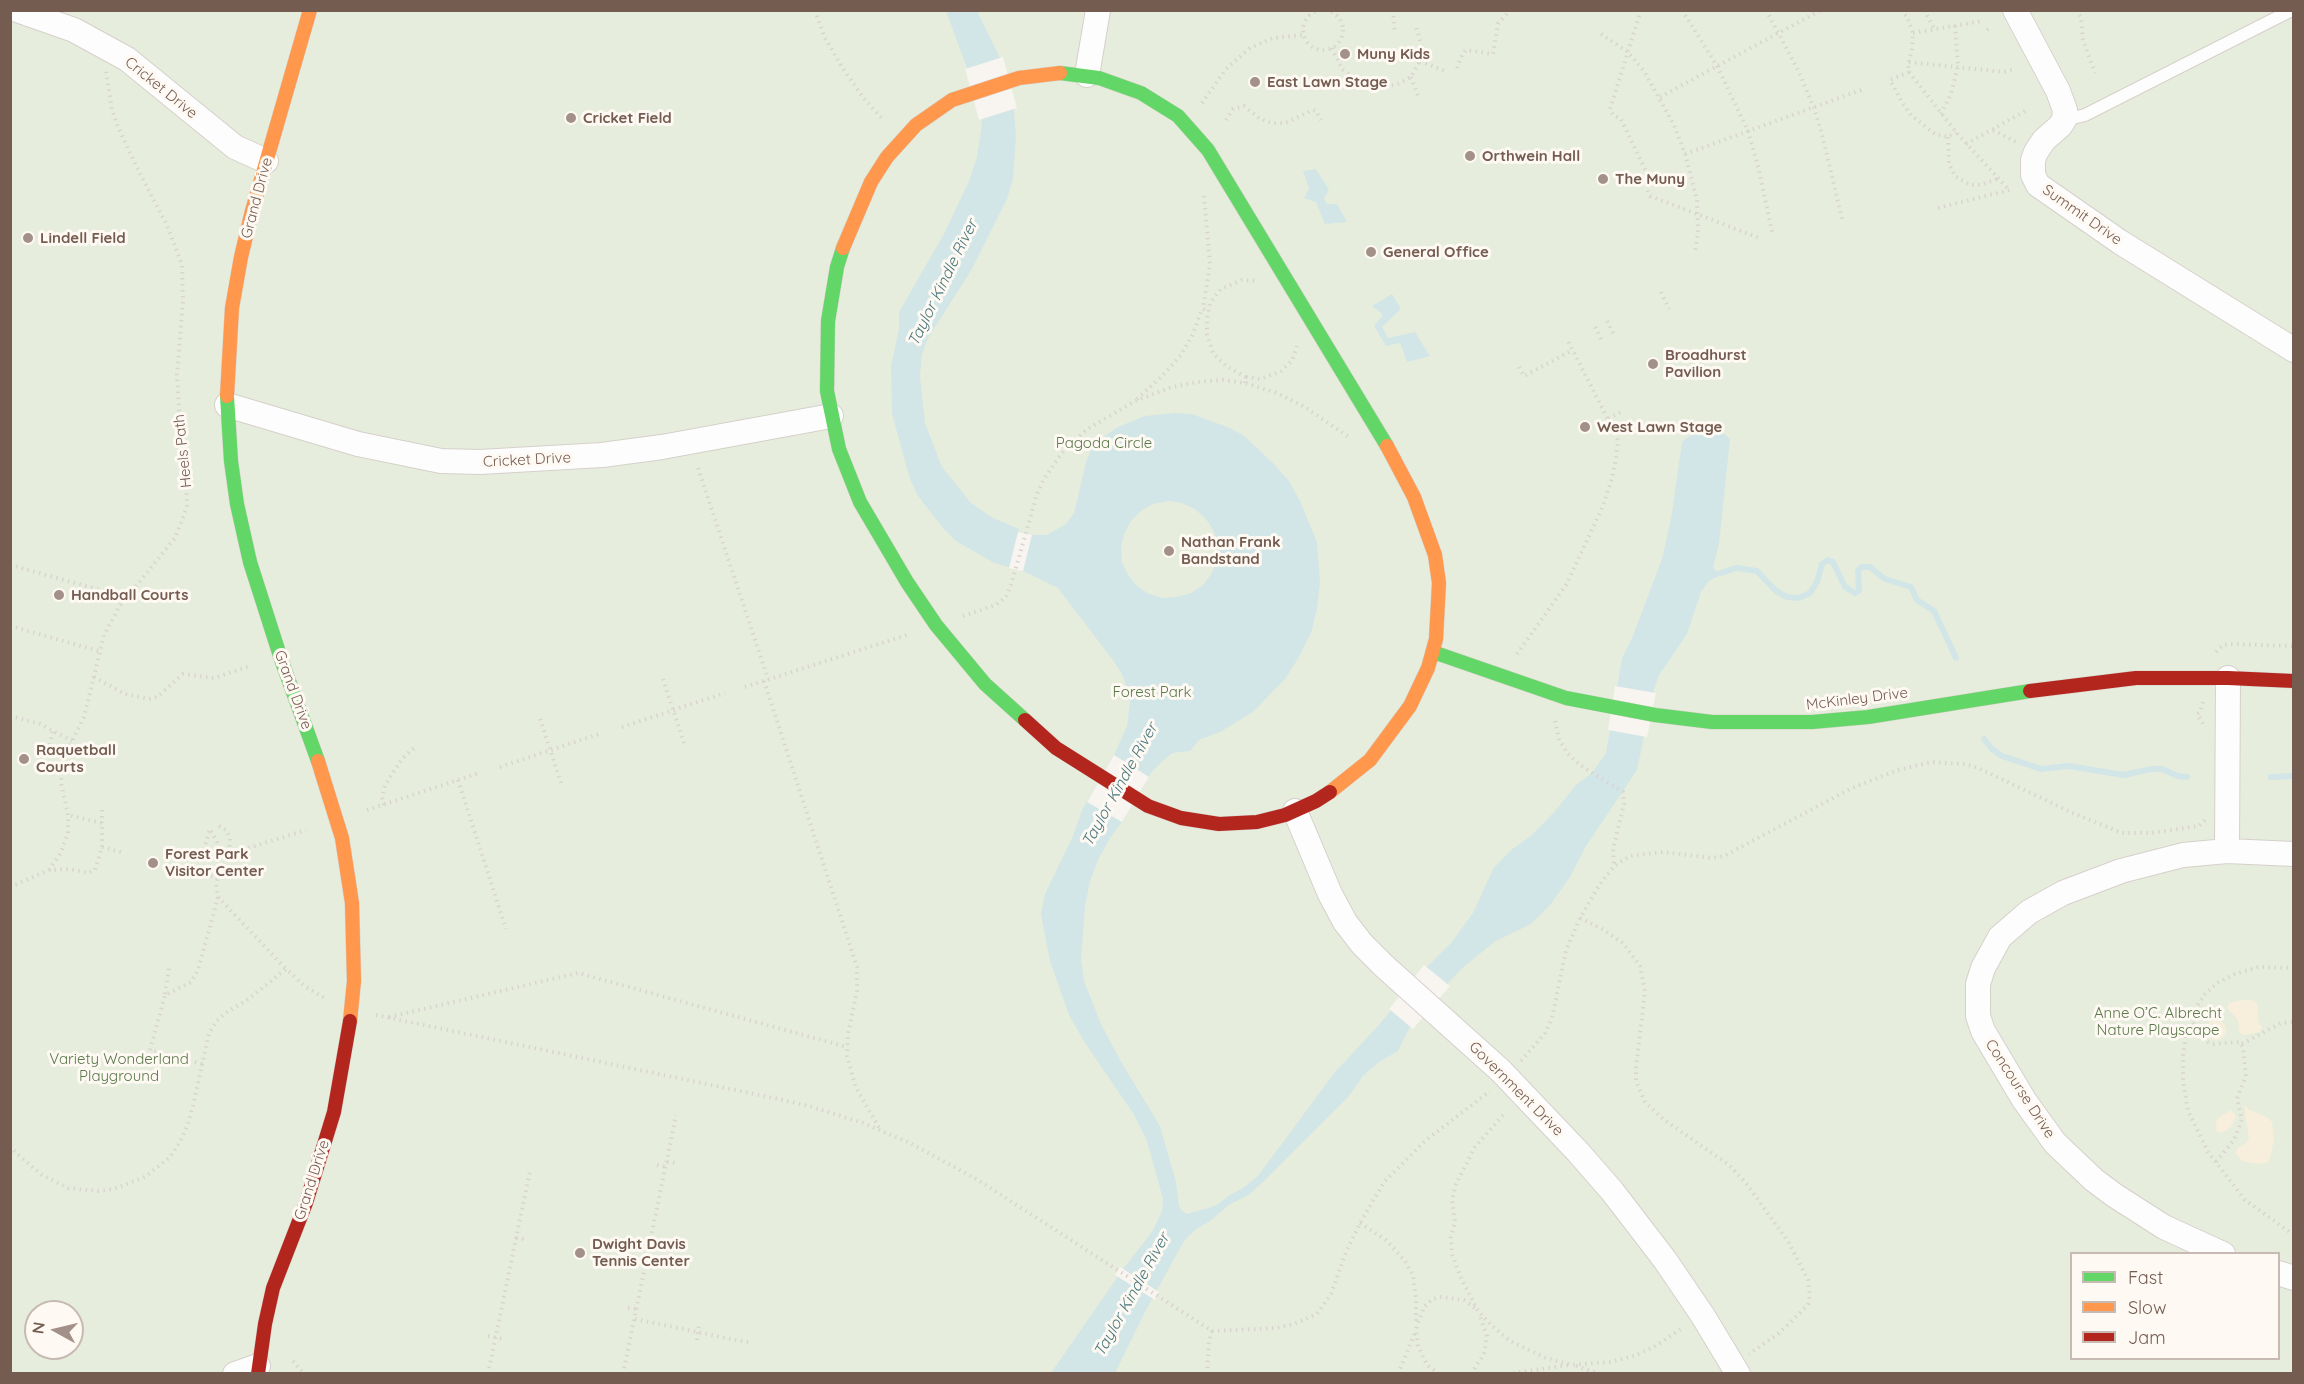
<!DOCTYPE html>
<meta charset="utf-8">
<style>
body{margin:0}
#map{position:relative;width:2304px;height:1384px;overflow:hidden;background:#f8f4f0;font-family:Quicksand,sans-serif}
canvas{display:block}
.frame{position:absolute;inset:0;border:12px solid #755c51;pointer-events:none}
.legend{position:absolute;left:2070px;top:1252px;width:210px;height:108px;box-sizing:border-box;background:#fef9f3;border:2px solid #c7bab2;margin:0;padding:8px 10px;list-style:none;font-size:18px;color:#755c51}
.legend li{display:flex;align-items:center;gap:12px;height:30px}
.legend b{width:30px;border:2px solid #c7bab2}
.north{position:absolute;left:24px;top:1300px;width:60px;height:60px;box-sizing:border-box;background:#fef9f3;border:2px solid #c7bab2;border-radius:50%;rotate:278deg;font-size:16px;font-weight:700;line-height:24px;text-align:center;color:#755c51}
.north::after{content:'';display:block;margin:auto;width:21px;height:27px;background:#a39189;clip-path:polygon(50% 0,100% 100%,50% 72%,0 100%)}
</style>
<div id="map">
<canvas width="2304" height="1384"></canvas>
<div class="frame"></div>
<ul class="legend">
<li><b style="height:8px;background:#63d668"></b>Fast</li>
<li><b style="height:8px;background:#ff974d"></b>Slow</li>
<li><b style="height:8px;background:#b3261e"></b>Jam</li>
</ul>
<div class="north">N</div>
</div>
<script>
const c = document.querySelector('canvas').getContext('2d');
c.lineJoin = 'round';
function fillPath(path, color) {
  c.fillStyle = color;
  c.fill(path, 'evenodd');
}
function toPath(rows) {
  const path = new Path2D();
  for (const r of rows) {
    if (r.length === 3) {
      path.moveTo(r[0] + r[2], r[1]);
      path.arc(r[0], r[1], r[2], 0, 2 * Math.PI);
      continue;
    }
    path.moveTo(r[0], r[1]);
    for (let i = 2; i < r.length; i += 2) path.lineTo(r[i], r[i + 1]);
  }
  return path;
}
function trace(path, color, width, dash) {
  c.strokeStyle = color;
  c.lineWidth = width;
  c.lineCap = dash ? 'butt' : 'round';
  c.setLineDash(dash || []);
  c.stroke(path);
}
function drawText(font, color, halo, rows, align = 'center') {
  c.font = font + ' Quicksand,sans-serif';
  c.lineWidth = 6;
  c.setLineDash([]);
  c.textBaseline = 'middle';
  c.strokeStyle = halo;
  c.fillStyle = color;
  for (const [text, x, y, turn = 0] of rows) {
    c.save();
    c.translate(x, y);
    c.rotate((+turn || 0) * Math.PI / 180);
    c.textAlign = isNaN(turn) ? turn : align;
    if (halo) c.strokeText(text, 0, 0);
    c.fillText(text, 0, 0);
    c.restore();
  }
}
const green = toPath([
 [10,11,2293,11,2293,1373,11,1373],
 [2072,1254,2278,1254,2278,1358,2072,1358],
 [36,1312,72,1312,72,1348,36,1348]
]);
const sand = toPath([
 [2249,999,2257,1003,2258,1021,2262,1027,2259,1032,2244,1035,2240,1033,2238,1020,2227,1008,2229,1003],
 [2216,1030,10],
 [2244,1104,2249,1110,2267,1117,2272,1122,2274,1140,2269,1162,2259,1164,2242,1161,2236,1153,2238,1148,2246,1143,2249,1138],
 [2231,1110,2236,1116,2231,1127,2223,1132,2217,1132,2216,1125,2217,1119]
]);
const water = toPath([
 [946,11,977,11,1000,58,1014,109,1016,136,1013,179,1007,199,972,269,928,338,922,354,920,376,925,423,942,467,971,503,993,518,1019,529,1019,532,1032,535,1047,535,1066,524,1074,513,1086,462,1091,450,1105,436,1116,428,1144,416,1175,413,1192,414,1227,427,1243,435,1274,464,1289,481,1300,501,1317,542,1320,583,1317,609,1311,633,1299,657,1285,679,1253,712,1220,732,1199,740,1190,751,1172,753,1153,770,1124,819,1110,838,1098,860,1090,881,1085,907,1081,959,1084,981,1101,1024,1120,1060,1160,1126,1176,1182,1179,1206,1182,1211,1187,1214,1215,1206,1230,1195,1243,1188,1258,1176,1335,1072,1378,1026,1427,967,1451,943,1473,913,1493,869,1511,850,1532,835,1556,810,1576,785,1592,773,1606,753,1622,658,1632,638,1662,559,1671,519,1682,442,1702,427,1709,426,1716,426,1730,439,1719,544,1713,567,1716,571,1729,571,1709,581,1701,592,1687,634,1659,675,1653,693,1637,770,1586,846,1570,877,1550,905,1531,924,1494,942,1459,971,1410,1027,1398,1051,1379,1062,1363,1076,1349,1096,1264,1181,1250,1194,1229,1205,1210,1221,1195,1230,1184,1241,1146,1310,1115,1373,1051,1373,1123,1269,1152,1232,1162,1211,1163,1199,1147,1141,1133,1113,1085,1043,1069,1015,1050,961,1041,914,1045,894,1072,838,1083,808,1114,755,1127,726,1130,702,1128,690,1121,672,1112,659,1058,588,1023,571,994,563,956,541,943,528,918,496,910,479,892,414,891,366,899,329,899,312,944,234,969,181,977,157,981,131,982,119,967,68],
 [1168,501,1182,503,1195,509,1206,519,1214,531,1217,545,1216,559,1212,573,1203,585,1191,593,1177,597,1163,598,1149,594,1137,586,1128,575,1122,562,1121,548,1124,534,1131,521,1141,511,1153,504],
 [1316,169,1329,190,1324,198,1327,204,1337,204,1347,222,1325,224,1316,202,1304,198,1309,188,1303,171],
 [1392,294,1401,309,1382,327,1388,338,1415,332,1430,356,1407,362,1400,343,1386,346,1374,326,1383,315,1372,306]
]);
const pier = toPath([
 [1003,57,1017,108,979,120,965,69],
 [1018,532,1032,535,1023,571,1009,568],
 [1615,686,1656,693,1647,737,1608,730],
 [1114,755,1149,777,1122,822,1087,802],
 [1424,965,1450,986,1413,1029,1389,1009],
 [1120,1267,1159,1292,1155,1300,1115,1275]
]);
const stream = toPath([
 [1721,573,1736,568,1757,571,1776,591,1787,597,1799,598,1810,593,1817,582,1822,564,1828,560,1833,562,1845,587,1855,593,1859,591,1858,571,1861,567,1870,567,1885,579,1911,587,1917,600,1934,611,1956,658],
 [1984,739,1992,749,2002,756,2041,769,2068,766,2124,775,2151,769,2162,769,2178,776,2187,777],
 [2271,777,2294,776]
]);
const path = toPath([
 [815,10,824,36,842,67,862,96,884,121],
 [1393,10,1395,34],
 [1641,10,1610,109,1613,115,1621,119,1650,180,1647,189,1650,196,1762,239],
 [1682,10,1717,66,1748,131,1758,166,1773,236],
 [1766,10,1798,70,1814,108,1823,138,1842,219],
 [1901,10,1907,17,1913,33,1912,49,1908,65,1909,72,1956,132,2009,190],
 [1924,10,1935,30],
 [2076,10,2081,18,2083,40,2095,73],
 [1323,30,20],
 [1987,30,1991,27],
 [1913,33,1982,21],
 [1601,34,1628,52,1644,71,1674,125,1685,154,1697,199,1698,233,1695,252],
 [1332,48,1342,69,1357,81,1374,86,1396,85,1411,77,1420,61,1422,47,1415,24],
 [1420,61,1447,72],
 [1909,62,2004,72,2014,69],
 [1457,68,1462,55,1466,50,1493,54,1498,24,1510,10],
 [1909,72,1890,80,1903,104,1911,115,1935,134,1948,137,1956,132],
 [1411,77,1419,98],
 [1660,97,1821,10],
 [1202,103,1226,69,1250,48,1273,38,1304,35],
 [1941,114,1951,94,1958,66,1955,25],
 [1226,120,1233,109,1244,106,1259,118,1271,123,1285,123,1313,110,1316,111,1321,120],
 [1993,130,2018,143],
 [1948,137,1949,164,1956,177,1970,185,1980,185,2000,178],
 [1966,144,2025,111],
 [1685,154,1864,89],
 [1204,196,1210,264,1203,309,1208,311],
 [1938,208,2010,190],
 [1661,292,1669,309],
 [1607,321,1615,337],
 [1595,327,1603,343],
 [1519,367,1524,376,1573,350],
 [1246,377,1260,379,1281,371,1292,361,1297,346],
 [1245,383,1246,377,1226,366,1213,353,1207,335,1207,318,1210,303,1221,289,1242,280,1258,281],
 [1137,399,1164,374,1181,355,1193,334,1202,309],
 [1608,418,1622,412],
 [698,468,768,679],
 [10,565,126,597],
 [963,616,996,605,1006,597,1011,585,1037,494,1044,479,1061,454,1086,430,1135,401,1172,387,1197,382,1223,380,1245,383,1277,393,1305,407,1350,438],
 [10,626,99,651],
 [2216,652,2223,645,2230,644,2294,646],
 [1517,654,1566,585,1603,506,1612,478,1616,458,1618,441,1616,435,1568,341],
 [94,677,125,694,149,699,157,697,183,674,214,678,250,666],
 [663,679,684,743],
 [764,681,857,967,857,991,848,1034,847,1056,856,1088,880,1129],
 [745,687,910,634],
 [2203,702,2200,712,2197,714,2205,727],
 [10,716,40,724,72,741],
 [540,719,561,783],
 [1555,721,1559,739,1568,754,1580,765,1623,792,1624,804,1613,849,1614,866],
 [622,727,725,693],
 [500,767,602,733],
 [35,769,44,771,53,730],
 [458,780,506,929],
 [384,805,382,797,385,785,402,759,416,746],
 [102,810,102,823],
 [367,810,479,773],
 [219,826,226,830,230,838,229,858],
 [102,847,124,853],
 [182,868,217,878],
 [49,870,60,854,68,833,68,815,61,783,62,770,65,755,84,717,104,635,119,607,175,538,187,507,186,473,180,426,177,375,183,301,182,265,167,225,139,172,119,129,112,110,106,71],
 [191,871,195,855,202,856,210,829,227,861],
 [10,887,49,870,70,869,88,873,95,870,102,847,102,823,68,815],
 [218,897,286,969],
 [1580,918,1602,929,1623,943,1640,966,1645,991,1636,1068,1636,1081,1645,1102,1663,1119,1729,1165,1746,1183,1789,1243,1808,1280,1810,1295,1808,1304,1801,1312,1778,1334,1749,1354],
 [2294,968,2259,967,2235,974,2217,983,2205,994,2189,1018,2183,1054,2183,1080,2188,1111,2208,1152,2245,1200,2294,1235],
 [165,994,169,968],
 [376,1015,783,1100,812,1107,863,1123,910,1143,978,1180,1212,1331,1276,1328,1294,1324,1317,1314,1331,1294,1346,1252,1360,1223,1384,1182,1425,1141,1490,1091],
 [389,1017,578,973,847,1047],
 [2189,1018,2208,1042,2213,1044,2239,1042,2243,1047,2246,1076,2237,1099,2242,1119,2234,1140,2215,1163],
 [2242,1044,2281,1023,2294,1022],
 [1521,1061,1545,1033,1552,1018,1566,950,1580,918,1600,884,1614,866,1630,856,1663,852,1712,858,1724,856,1852,788,1898,770,1932,762,1965,764,1978,768,2073,813,2122,833,2151,833,2199,826,2205,820],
 [202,1064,150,1050,165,995,191,982,198,970,218,897,216,884,220,870,226,862,239,851,306,830],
 [1503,1115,1475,1147,1456,1184,1452,1200,1455,1222,1451,1237,1452,1254,1461,1278,1478,1311,1491,1325,1510,1341,1546,1358,1571,1365,1610,1362,1634,1356,1654,1347,1684,1327],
 [10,1146,17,1154,42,1175,68,1188,98,1191,114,1189,145,1177,170,1157,180,1142,188,1124,193,1106,209,1033,216,1022,224,1014,250,998,286,969,306,987,326,999],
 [667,1162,675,1163],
 [657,1165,666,1167],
 [1360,1223,1386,1240,1405,1261,1413,1275,1416,1300,1416,1325],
 [516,1238,524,1239],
 [646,1262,655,1264],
 [628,1308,636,1309],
 [635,1319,750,1343],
 [488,1336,504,1339],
 [697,1340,699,1325],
 [293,1361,304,1374],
 [1576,1366,1600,1374],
 [370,1374,379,1374],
 [488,1374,530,1171],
 [623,1374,676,1115],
 [1207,1374,1209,1341,1212,1331],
 [1398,1374,1415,1333],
 [1439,1374,1427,1365,1418,1346,1416,1329,1424,1307,1432,1299,1441,1297,1464,1300,1475,1308],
 [1471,1374,1484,1354,1487,1336,1479,1314],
 [1507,1374,1569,1365]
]);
const lane = toPath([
 [2064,120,2085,115,2292,10]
]);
const street = toPath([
 [17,10,74,30,127,59,235,147,266,161],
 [2015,10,2058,91,2065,110,2064,120,2060,126,2044,140,2036,152,2033,160,2033,175,2038,185,2120,242,2294,350],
 [1087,75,1098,10],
 [227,405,358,444,441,461,480,462,602,455,662,447,831,416],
 [1295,811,1330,894,1345,922,1362,944,1384,966,1501,1071,1578,1152,1612,1191,1665,1260,1703,1316,1738,1374],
 [2227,851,2228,678],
 [2223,1254,2164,1227,2114,1195,2094,1180,2055,1143,2024,1100,1983,1031,1978,1016,1978,984,1983,968,2000,937,2029,912,2063,893,2121,871,2183,855,2227,851,2294,854],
 [2278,1273,2294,1278],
 [235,1374,258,1366]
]);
const fast = toPath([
 [1060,73,1099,78,1141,93,1178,116,1208,150,1387,446],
 [843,248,837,267,828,321,827,391,839,449,860,502,907,582,936,625,985,684,1025,720],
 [227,396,231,461,237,504,250,562,281,659,318,761],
 [1433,652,1566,698,1655,715,1712,722,1812,722,1868,717,2030,691]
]);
const slow = toPath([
 [843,248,871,182,887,157,916,125,952,100,1019,78,1060,73],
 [227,396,232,308,241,257,252,211,310,10],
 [318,761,342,838,352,903,354,981,350,1021],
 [1330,792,1370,760,1410,706,1428,668,1436,639,1439,583,1435,555,1414,497,1387,446]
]);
const jam = toPath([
 [2030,691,2136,678,2228,678,2294,681],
 [1025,720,1056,748,1148,806,1181,818,1219,824,1257,822,1285,815,1316,801,1330,792],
 [258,1374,265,1324,273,1288,306,1203,334,1112,350,1021]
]);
const markers = [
 [1345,54,6,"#a39189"],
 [1255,82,6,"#a39189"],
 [571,118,6,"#a39189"],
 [1470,156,6,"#a39189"],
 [1603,179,6,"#a39189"],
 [28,238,6,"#a39189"],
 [1371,252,6,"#a39189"],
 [1653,364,6,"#a39189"],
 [1585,427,6,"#a39189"],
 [1169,551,6,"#a39189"],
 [59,595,6,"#a39189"],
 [24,759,6,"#a39189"],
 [153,863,6,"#a39189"],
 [580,1253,6,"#a39189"]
];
const poiNames = [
 ["Muny Kids",1357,54],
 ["East Lawn Stage",1267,82],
 ["Cricket Field",583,118],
 ["Orthwein Hall",1482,156],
 ["The Muny",1615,179],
 ["Lindell Field",40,238],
 ["General Office",1383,252],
 ["Broadhurst",1665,355],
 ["Pavilion",1665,372],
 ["West Lawn Stage",1597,427],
 ["Nathan Frank",1181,542],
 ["Bandstand",1181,559],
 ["Handball Courts",71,595],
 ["Raquetball",36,750],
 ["Courts",36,767],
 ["Forest Park",165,854],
 ["Visitor Center",165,871],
 ["Dwight Davis",592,1244],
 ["Tennis Center",592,1261]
];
const streetNames = [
 ["Cricket Drive",161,88,39],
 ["Grand Drive",257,198,-75],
 ["Summit Drive",2082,215,35],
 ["Heels Path",183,451,-96],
 ["Cricket Drive",527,460,-3],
 ["Grand Drive",293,690,70],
 ["McKinley Drive",1857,699,-7],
 ["Government Drive",1516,1089,45],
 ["Concourse Drive",2020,1089,57],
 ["Grand Drive",312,1180,-72]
];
const parkNames = [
 ["Pagoda Circle",1104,443],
 ["Forest Park",1152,692],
 ["Anne O’C. Albrecht",2158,1013],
 ["Nature Playscape",2158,1030],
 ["Variety Wonderland",119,1059],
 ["Playground",119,1076]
];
const waterNames = [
 ["Taylor Kindle River",943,283,-64],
 ["Taylor Kindle River",1120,785,-61],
 ["Taylor Kindle River",1132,1295,-61]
];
fillPath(green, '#e7eddc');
fillPath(sand, '#f7efdc');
fillPath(water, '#d2e6e7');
fillPath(pier, '#f8f4f0');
trace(stream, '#d2e6e7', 6);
trace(lane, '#d6d0cb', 14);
trace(street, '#d6d0cb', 26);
trace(fast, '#d8d1cc', 15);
trace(slow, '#d8d1cc', 15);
trace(jam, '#d8d1cc', 15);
trace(path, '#dad4d0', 4, [1.5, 4.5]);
trace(lane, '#fefdfd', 12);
trace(street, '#fefdfd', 24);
trace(fast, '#63d668', 14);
trace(slow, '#ff974d', 14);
trace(jam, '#b3261e', 14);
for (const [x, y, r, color] of markers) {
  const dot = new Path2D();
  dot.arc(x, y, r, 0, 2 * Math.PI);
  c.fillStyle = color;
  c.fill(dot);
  trace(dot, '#fef9f3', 2);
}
drawText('bold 15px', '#755c51', '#fef9f3', poiNames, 'left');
drawText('15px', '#755c51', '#fef9f3', streetNames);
drawText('15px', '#5a784a', '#fef9f3', parkNames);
drawText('italic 16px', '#49777e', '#fef9f3', waterNames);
</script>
